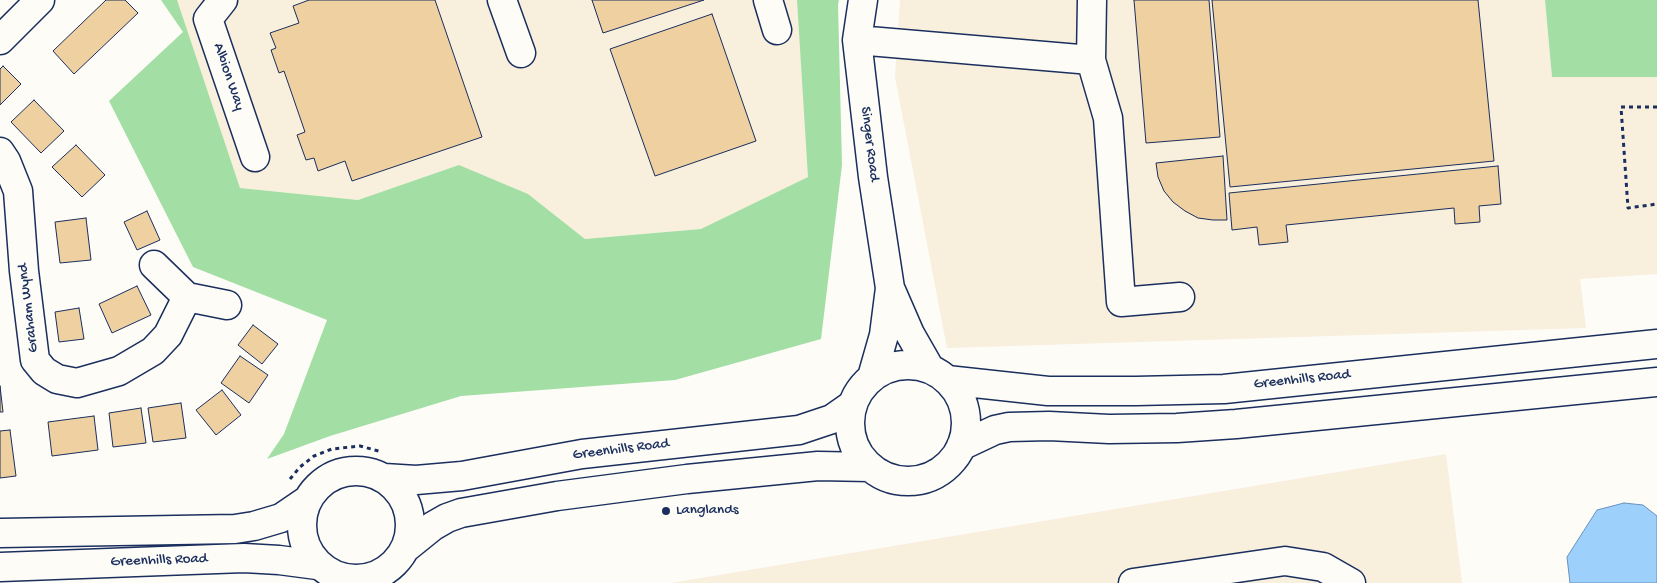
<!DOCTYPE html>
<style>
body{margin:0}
canvas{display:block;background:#fdfcf7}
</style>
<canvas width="1657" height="583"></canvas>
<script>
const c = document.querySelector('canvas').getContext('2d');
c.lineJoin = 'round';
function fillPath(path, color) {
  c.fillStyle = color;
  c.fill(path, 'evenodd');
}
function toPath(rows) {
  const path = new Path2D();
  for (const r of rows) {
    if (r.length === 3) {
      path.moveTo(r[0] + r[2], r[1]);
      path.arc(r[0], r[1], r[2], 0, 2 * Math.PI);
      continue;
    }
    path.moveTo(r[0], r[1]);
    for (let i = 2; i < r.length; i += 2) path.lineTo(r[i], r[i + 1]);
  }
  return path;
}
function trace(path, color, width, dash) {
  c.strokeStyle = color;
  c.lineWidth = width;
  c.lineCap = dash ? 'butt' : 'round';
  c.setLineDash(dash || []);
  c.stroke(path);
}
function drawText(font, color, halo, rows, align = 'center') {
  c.font = font + ' "Gochi Hand",sans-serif';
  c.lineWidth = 5;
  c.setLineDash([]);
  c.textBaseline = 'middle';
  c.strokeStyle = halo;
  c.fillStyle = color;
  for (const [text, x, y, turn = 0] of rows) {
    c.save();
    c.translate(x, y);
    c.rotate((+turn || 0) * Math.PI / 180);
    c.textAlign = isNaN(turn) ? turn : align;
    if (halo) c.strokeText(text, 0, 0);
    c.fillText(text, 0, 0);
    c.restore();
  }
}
const built = toPath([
 [176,0,797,0,809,177,701,229,585,239,528,194,459,165,358,200,240,188],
 [900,0,1545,0,1552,77,1657,77,1657,274,1580,279,1586,328,947,348,895,77],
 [1446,454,1462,583,671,583]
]);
const green = toPath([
 [161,0,177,0,240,188,358,200,459,165,528,194,585,239,701,229,808,177,797,0,839,0,838,4,842,165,821,339,675,380,461,396,330,436,267,459,284,434,327,320,193,267,109,101,183,32],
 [1545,0,1657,0,1657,77,1552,77]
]);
const water = toPath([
 [1624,503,1643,505,1657,516,1657,583,1570,583,1567,557,1597,510,1624,503]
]);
const building = toPath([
 [106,0,125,0,138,13,74,74,53,51,106,0],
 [309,0,435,0,482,137,352,181,345,161,318,171,314,158,306,160,297,135,305,132,284,71,279,73,271,50,276,48,270,33,299,23,293,6,309,0],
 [592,0,704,0,603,33,592,0],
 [1134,0,1209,0,1220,137,1146,143,1134,0],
 [1212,0,1478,0,1494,161,1230,187,1212,0],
 [712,14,756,141,655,176,610,49,712,14],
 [3,66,21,84,0,105,0,69,3,66],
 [34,100,64,131,41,153,11,122,34,100],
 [76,145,105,175,82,197,52,167,76,145],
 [1223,156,1227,220,1213,220,1198,218,1185,211,1173,202,1164,191,1158,177,1156,163,1223,156],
 [1498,166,1501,204,1479,206,1480,222,1455,224,1454,208,1286,225,1288,242,1259,245,1257,227,1232,230,1229,193,1498,166],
 [147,211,160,240,137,250,124,222,147,211],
 [86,218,91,260,60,263,55,222,86,218],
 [137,286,151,315,112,333,99,304,137,286],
 [79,308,84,339,59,342,55,312,79,308],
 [253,325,278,344,262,364,238,345,253,325],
 [240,356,268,375,249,403,221,383,240,356],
 [0,386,3,412,0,412,0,386],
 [222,390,241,415,216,435,196,410,222,390],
 [181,403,186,438,153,442,148,408,181,403],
 [141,408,146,443,113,447,109,413,141,408],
 [94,416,98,450,52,456,48,422,94,416],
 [10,430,16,476,0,478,0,431,10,430]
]);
const path = toPath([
 [1657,107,1621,107,1628,208,1657,204],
 [290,479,300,467,314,456,332,449,360,446,382,452]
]);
const minor = toPath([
 [223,0,208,19,255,157],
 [502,0,521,53],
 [768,0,777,30],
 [863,0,857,40,873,177,890,288,910,334,930,369],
 [0,40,40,0],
 [857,40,1091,60,1108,118,1121,302,1180,297],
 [1091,60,1092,0],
 [0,152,6,161,18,191,24,271,35,360,44,371,57,379,77,383,119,371,153,351,168,335,187,297],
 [154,265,187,297,227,305],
 [908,423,58],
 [872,377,884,335,890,288],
 [947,380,1048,391,1136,391,1224,389,1657,344],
 [961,446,995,430,1009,427,1049,426,1109,429,1177,428,1236,424,1657,382],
 [356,525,54],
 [384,478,416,480,462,476,582,454,799,430,832,419,852,405],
 [0,533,235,529,254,526,281,518,306,501],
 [407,547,433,526,447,518,461,513,557,496,687,479,818,466,870,467],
 [0,567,244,558,279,560,317,565],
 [1133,583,1285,561,1323,567,1351,583]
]);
const markers = [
 [666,511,5,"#1b2f5e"]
];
const streetNames = [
 ["Albion Way",228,77,71],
 ["Singer Road",869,144,83],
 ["Graham Wynd",29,308,-97],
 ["Greenhills Road",1302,380,-6],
 ["Greenhills Road",621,450,-7],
 ["Greenhills Road",159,561,-2]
];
const poiNames = [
 ["Langlands",676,511]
];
fillPath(built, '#f8efdd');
fillPath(green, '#a3dea4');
fillPath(water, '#9dd0fa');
trace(water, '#6990bc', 1);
fillPath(building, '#eed0a1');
trace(building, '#1b2f5e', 1);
trace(minor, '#1b2f5e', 31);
trace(path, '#1b2f5e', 3, [4, 4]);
trace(minor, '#fdfcf7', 28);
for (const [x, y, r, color] of markers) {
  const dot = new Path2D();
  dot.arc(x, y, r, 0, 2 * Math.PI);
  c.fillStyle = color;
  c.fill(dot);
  trace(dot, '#fdfcf7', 2);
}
drawText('15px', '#1b2f5e', '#fdfcf7', streetNames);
drawText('15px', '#1b2f5e', '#fdfcf7', poiNames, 'left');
</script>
